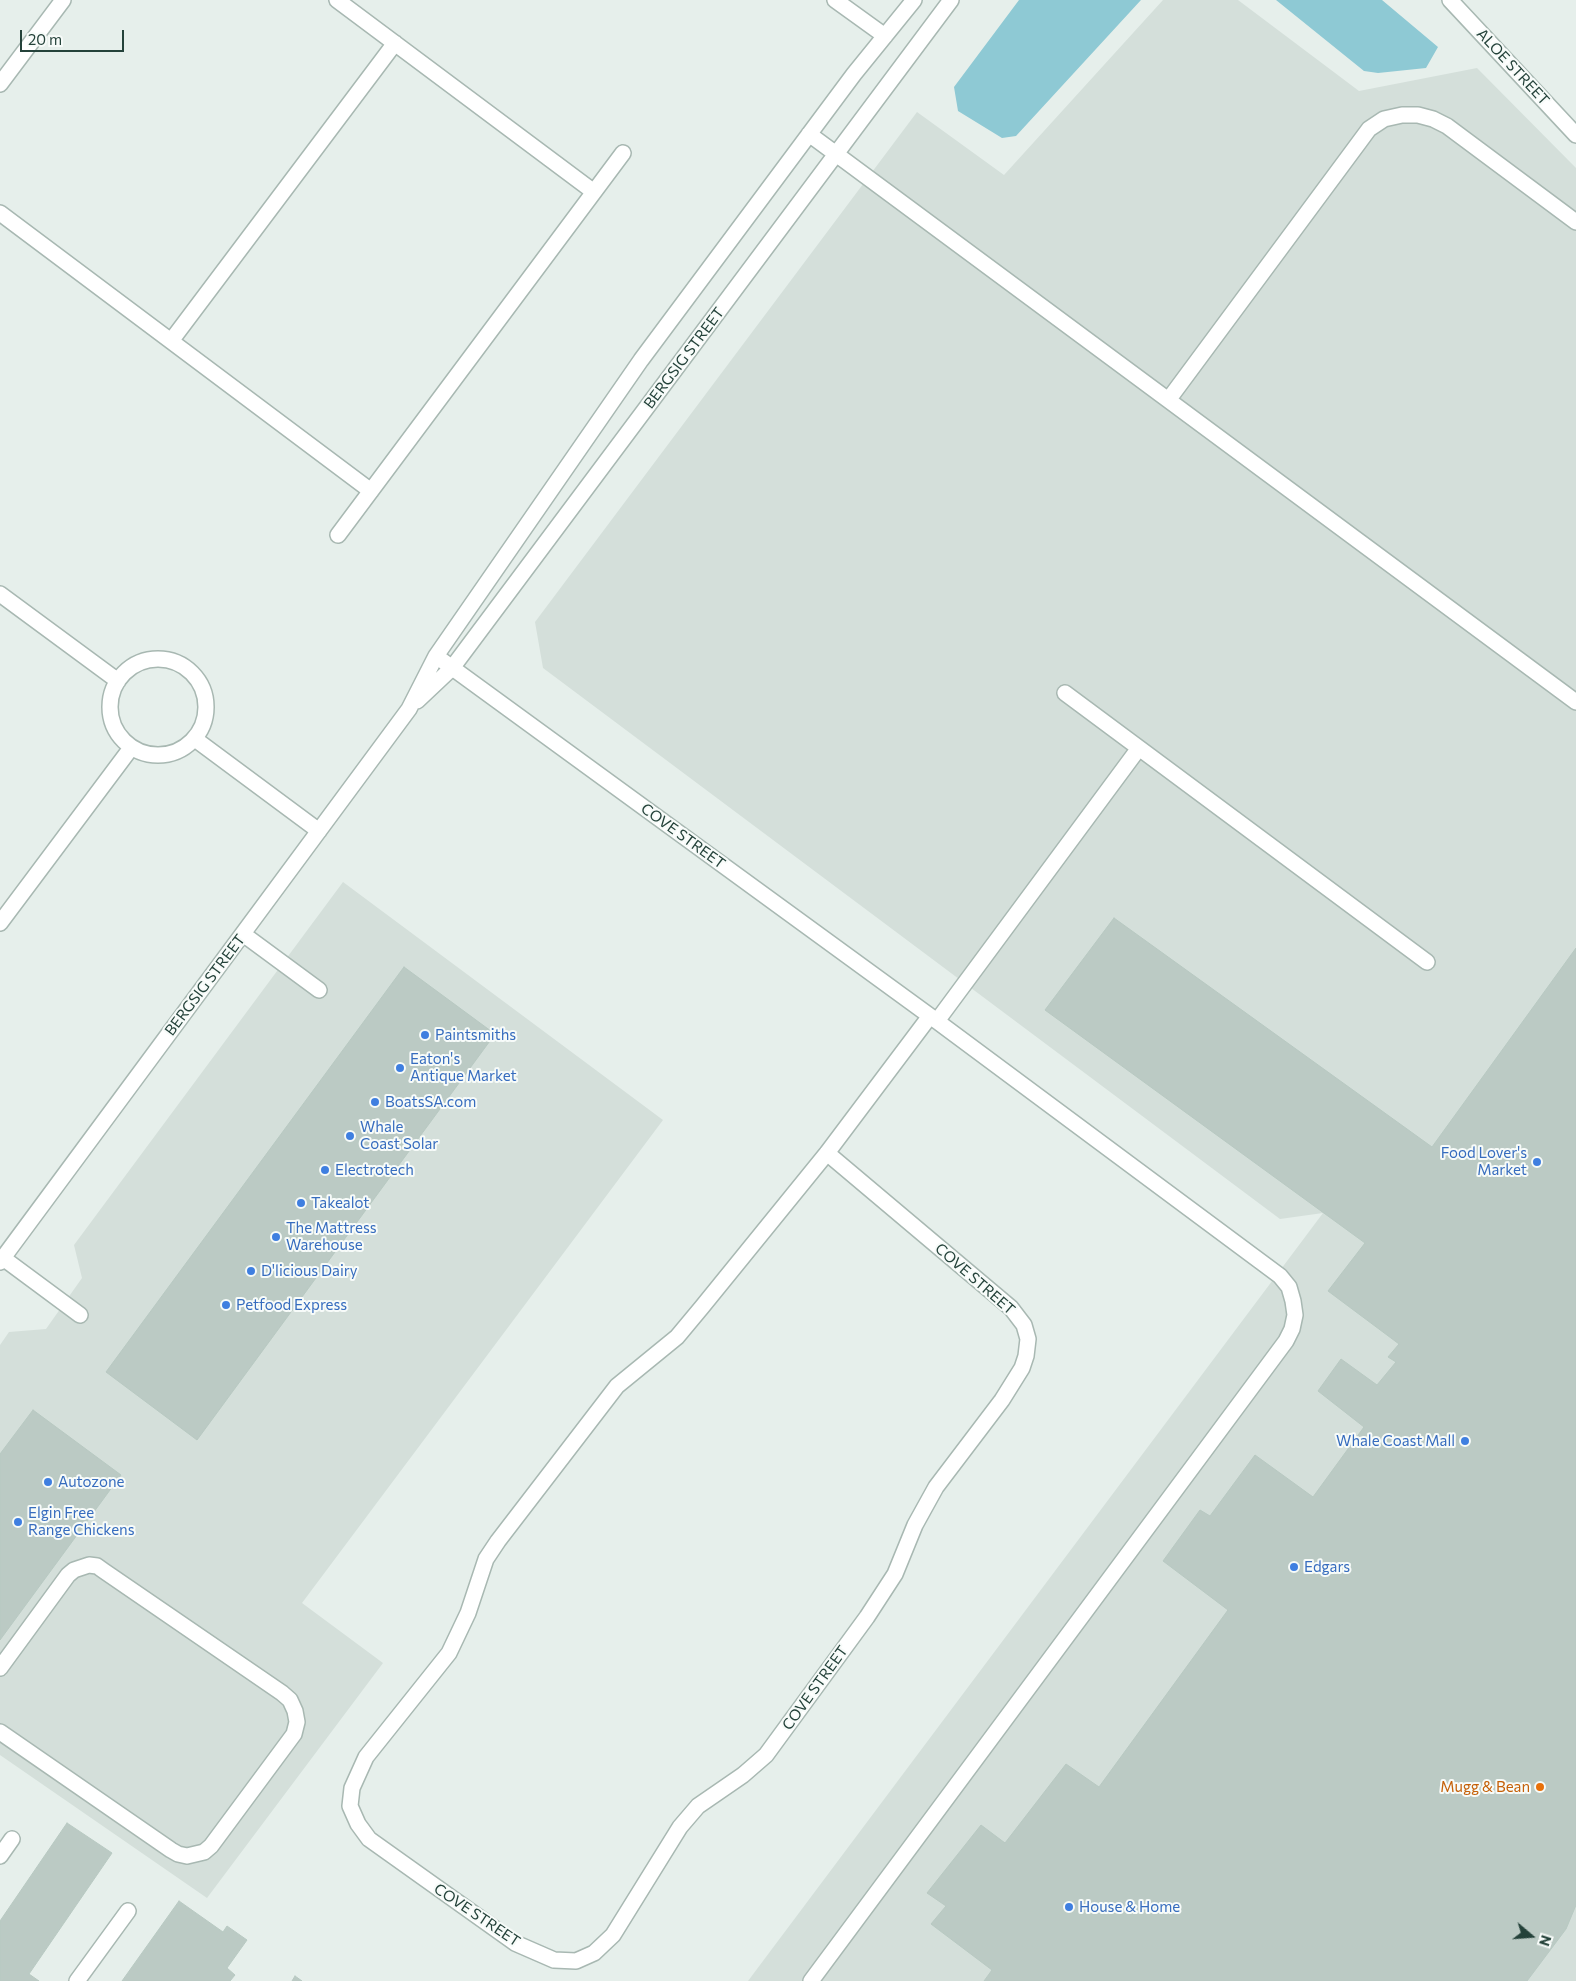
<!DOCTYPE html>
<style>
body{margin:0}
#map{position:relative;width:1576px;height:1981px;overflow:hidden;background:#e6efeb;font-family:Commissioner,sans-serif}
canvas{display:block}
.north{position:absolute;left:1506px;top:1911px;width:50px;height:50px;-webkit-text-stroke:4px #f7fbf9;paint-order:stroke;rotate:108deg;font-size:14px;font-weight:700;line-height:20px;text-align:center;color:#24423a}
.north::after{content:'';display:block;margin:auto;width:18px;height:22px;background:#24423a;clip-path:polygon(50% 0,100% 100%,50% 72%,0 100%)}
.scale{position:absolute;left:20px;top:30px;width:104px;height:22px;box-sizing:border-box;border:2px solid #24423a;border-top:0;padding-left:6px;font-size:15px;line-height:18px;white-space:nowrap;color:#24423a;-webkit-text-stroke:4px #f7fbf9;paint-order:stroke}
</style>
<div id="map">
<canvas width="1576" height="1981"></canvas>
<div class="north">N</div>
<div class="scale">20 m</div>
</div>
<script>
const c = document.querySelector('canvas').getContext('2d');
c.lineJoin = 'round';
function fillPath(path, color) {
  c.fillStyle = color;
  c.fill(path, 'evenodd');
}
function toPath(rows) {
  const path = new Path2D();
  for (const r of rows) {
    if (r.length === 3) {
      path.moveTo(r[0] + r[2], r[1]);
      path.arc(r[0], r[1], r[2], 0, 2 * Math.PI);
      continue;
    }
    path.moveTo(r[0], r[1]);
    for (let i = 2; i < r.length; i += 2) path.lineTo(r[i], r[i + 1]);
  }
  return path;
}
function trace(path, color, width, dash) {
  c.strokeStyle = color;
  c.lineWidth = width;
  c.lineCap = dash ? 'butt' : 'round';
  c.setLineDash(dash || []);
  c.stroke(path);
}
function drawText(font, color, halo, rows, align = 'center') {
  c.font = font + ' Commissioner,sans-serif';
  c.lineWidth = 4;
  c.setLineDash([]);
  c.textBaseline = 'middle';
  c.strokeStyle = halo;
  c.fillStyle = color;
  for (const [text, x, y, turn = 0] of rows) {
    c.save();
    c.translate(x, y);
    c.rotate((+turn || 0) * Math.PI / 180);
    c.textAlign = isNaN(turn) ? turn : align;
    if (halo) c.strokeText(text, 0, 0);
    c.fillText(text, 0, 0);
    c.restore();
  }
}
const built = toPath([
 [1163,0,1238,0,1359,91,1477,68,1576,168,1576,1981,748,1981,1323,1213,1280,1219,543,668,535,622,917,112,1004,175],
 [343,882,663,1120,302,1603,383,1663,207,1898,0,1755,0,1345,9,1332,46,1329,82,1278,74,1245]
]);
const water = toPath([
 [1019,0,1141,0,1016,136,1002,138,958,111,954,87],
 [1276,0,1382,0,1438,47,1426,68,1378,73,1364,71]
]);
const building = toPath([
 [1114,918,1432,1147,1576,948,1576,1905,1566,1929,1527,1981,984,1981,992,1970,931,1924,946,1906,927,1893,981,1825,1005,1843,1066,1764,1099,1787,1228,1610,1163,1561,1200,1510,1210,1516,1255,1455,1313,1497,1364,1427,1318,1391,1341,1359,1377,1385,1396,1362,1388,1357,1399,1344,1328,1291,1365,1243,1045,1010,1114,918],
 [404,967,495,1034,197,1440,106,1372,404,967],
 [33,1410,121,1475,0,1640,0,1454,33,1410],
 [67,1823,112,1853,29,1974,39,1981,0,1981,0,1921,67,1823],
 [179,1901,223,1932,227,1926,247,1940,227,1968,235,1975,230,1981,122,1981,179,1901],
 [295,1976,302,1981,292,1981,295,1976]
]);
const minor = toPath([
 [337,0,594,192],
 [835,0,885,36],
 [1450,0,1576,135],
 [0,84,63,0],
 [809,134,1576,702],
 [0,213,371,491],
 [171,341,395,43],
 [1169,399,1369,129,1384,119,1402,115,1418,115,1433,119,1447,126,1576,222],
 [338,535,623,153],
 [0,594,118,681],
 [436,656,930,1016,1280,1276,1289,1287,1293,1301,1295,1315,1292,1329,1286,1341,811,1981],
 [158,707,48],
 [1065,693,1427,962],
 [417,701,452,668,951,0],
 [195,739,319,831],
 [0,923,131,748],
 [243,934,319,990],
 [937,1021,1139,748],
 [827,1153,1011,1308,1024,1325,1028,1339,1026,1356,1022,1368,1002,1400,936,1487,915,1525,895,1574,867,1617,766,1755,743,1775,698,1806,680,1827,613,1935,594,1953,576,1961,554,1960,515,1943,369,1839,358,1824,350,1806,352,1788,366,1757,449,1653,468,1613,486,1559,498,1541,617,1386,677,1337,702,1307,827,1153,930,1016],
 [3,1258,80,1315],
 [0,1262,409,709,436,656,641,360,854,74,914,0],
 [0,1668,68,1575,74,1570,89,1565,97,1566,104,1571,282,1693,290,1700,295,1711,297,1722,294,1734,211,1846,204,1852,187,1856,178,1854,171,1850,0,1732],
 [0,1856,12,1839],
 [77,1981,128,1911]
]);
const markers = [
 [425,1035,5,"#3f7fe0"],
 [400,1068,5,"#3f7fe0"],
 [375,1102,5,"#3f7fe0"],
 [350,1136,5,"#3f7fe0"],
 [1537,1162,5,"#3f7fe0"],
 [325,1170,5,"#3f7fe0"],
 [301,1203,5,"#3f7fe0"],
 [276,1237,5,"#3f7fe0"],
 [251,1271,5,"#3f7fe0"],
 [226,1305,5,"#3f7fe0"],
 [1465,1441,5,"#3f7fe0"],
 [48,1482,5,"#3f7fe0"],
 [18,1522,5,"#3f7fe0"],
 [1294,1567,5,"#3f7fe0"],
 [1540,1787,5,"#e8710a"],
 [1069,1907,5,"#3f7fe0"]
];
const streetNames = [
 ["ALOE STREET",1513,67,47],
 ["BERGSIG STREET",684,358,-53],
 ["COVE STREET",683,836,36],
 ["BERGSIG STREET",205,985,-53],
 ["COVE STREET",975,1279,41],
 ["COVE STREET",815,1688,-54],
 ["COVE STREET",477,1915,34]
];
const shopNames = [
 ["Paintsmiths",435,1035],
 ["Eaton's",410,1059],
 ["Antique Market",410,1076],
 ["BoatsSA.com",385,1102],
 ["Whale",360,1127],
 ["Coast Solar",360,1144],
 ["Food Lover's",1527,1153,"right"],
 ["Market",1527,1170,"right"],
 ["Electrotech",335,1170],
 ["Takealot",311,1203],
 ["The Mattress",286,1228],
 ["Warehouse",286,1245],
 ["D'licious Dairy",261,1271],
 ["Petfood Express",236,1305],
 ["Whale Coast Mall",1455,1441,"right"],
 ["Autozone",58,1482],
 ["Elgin Free",28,1513],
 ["Range Chickens",28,1530],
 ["Edgars",1304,1567],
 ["House & Home",1079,1907]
];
const foodNames = [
 ["Mugg & Bean",1530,1787]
];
fillPath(built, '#d4dfda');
fillPath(water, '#8ec9d4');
fillPath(building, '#bbcac4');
trace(building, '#b8c9c2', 1);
trace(minor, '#a8b8b2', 18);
trace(minor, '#fff', 15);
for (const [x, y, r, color] of markers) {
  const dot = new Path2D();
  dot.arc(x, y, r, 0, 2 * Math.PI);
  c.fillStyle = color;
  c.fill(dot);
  trace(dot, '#f7fbf9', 2);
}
drawText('15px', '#24423a', '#f7fbf9', streetNames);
drawText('15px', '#366cbe', '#f7fbf9', shopNames, 'left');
drawText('15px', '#c56008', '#f7fbf9', foodNames, 'right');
</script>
